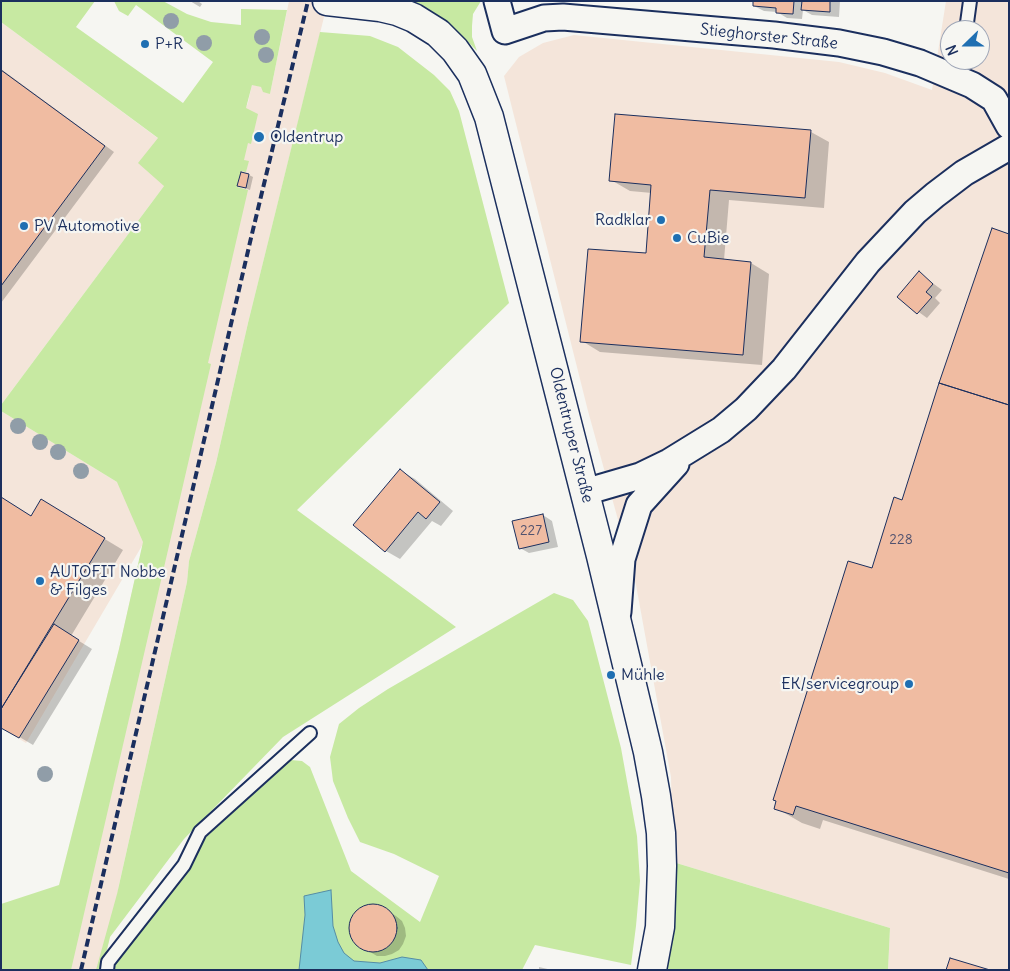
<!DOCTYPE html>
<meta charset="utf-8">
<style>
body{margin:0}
#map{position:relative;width:1010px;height:971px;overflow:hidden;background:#f6f6f2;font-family:Delius,sans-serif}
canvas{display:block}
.frame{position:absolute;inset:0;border:2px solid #1b2f5e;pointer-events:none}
.north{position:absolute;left:940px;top:20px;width:50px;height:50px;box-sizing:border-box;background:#f6f6f2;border:1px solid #9ea6b7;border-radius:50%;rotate:248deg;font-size:14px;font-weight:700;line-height:20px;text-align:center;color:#1b2f5e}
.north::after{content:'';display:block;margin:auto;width:18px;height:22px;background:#1f6fb2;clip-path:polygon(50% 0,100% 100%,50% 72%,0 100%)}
</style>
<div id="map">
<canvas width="1010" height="971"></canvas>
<div class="frame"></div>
<div class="north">N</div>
</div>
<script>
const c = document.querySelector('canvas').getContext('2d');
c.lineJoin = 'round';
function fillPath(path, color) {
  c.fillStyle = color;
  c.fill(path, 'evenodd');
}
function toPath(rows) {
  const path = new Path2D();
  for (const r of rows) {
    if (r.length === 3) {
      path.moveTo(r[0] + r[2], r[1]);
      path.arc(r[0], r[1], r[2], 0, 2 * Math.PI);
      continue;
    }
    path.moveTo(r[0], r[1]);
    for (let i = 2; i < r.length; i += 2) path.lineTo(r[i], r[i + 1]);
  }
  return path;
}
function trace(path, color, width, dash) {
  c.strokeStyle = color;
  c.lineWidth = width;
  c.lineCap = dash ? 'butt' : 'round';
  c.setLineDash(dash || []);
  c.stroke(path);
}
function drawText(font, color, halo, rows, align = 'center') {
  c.font = font + ' Delius,sans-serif';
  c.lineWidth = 4.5;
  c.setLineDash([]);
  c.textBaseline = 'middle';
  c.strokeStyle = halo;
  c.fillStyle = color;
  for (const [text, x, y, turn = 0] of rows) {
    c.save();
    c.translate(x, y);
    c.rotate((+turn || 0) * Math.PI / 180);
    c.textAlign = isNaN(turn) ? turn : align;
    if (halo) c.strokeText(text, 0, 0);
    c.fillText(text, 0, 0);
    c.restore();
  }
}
const built = toPath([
 [289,1,328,1,248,323,216,463,189,561,187,582,119,885,110,937,102,970,62,970,47,937,119,649,143,544,26,743,1,728,1,411,117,482,223,154,248,103,252,84,261,87,270,94],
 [946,1,1009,1,1009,970,888,970,890,928,673,862,671,777,636,585,588,411,504,76,519,57,543,43,574,35,839,62,885,73,932,90],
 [950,30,980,30,980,60,950,60],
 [1,22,159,139,164,186,1,405]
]);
const green = toPath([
 [1,1,95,1,76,27,183,103,213,62,136,5,128,16,119,11,114,1,163,1,187,14,211,22,241,25,241,9,287,10,270,94,263,92,261,87,252,85,246,108,258,114,251,144,248,143,244,160,249,161,246,172,241,171,237,187,248,190,208,363,211,364,71,970,1,970,1,904,59,885,119,649,143,542,117,482,1,411,1,405,164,186,138,163,158,138,1,22],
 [409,1,481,1,473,14,472,26,472,37,477,51,451,25,422,5],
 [320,32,370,36,398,47,434,75,450,91,459,111,509,303,297,510,456,627,283,737,184,839,110,937,102,970,96,970,117,894,187,582,189,561,216,463,248,323],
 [554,593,573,600,588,621,621,748,637,836,640,881,636,926,631,965,535,945,522,970,111,970,114,962,194,860,205,838,291,760,302,761,310,767,351,871,420,922,439,876,394,854,360,842,348,818,333,781,330,757,339,724,359,708,388,689],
 [673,862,890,928,888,970,665,970,671,935,675,894]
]);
const water = toPath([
 [331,890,333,926,338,942,344,953,354,961,380,963,402,957,421,960,428,970,299,970,305,915,304,896,331,890]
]);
const shadow = toPath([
 [190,1,198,1,202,4,200,7],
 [755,1,840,1,839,17,812,15,803,10,802,19,787,18,777,12,764,11,754,6],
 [1,69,114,152,1,303],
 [811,132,829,142,824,208,729,200,724,260,751,263,769,274,762,365,600,352,582,341,647,254,652,193,630,191,611,180],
 [249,175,253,177,250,190,239,186],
 [1009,235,1009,879,823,820,820,829,802,823,776,808,872,569,903,502],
 [919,273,942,290,935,298,940,303,927,318,898,297],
 [401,471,415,479,453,511,441,526,432,521,400,559,386,551],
 [1,498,32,517,60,512,123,550,71,636,92,649,33,745,1,726],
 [543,515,552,521,558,547,529,553,520,548],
 [371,905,379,906,396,916,402,921,405,928,406,936,403,944,399,950,392,954,385,956,377,956,360,946,354,941,350,926,352,918,364,907],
 [539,967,552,970,539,970]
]);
const building = toPath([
 [753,1,794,1,793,14,776,13,776,8,753,6,753,1],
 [802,1,830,1,830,12,801,10,802,1],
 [1,70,105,146,1,286,1,70],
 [615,114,811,130,805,198,710,190,704,257,751,262,743,355,580,342,588,249,646,253,651,185,609,181,615,114],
 [241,172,249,174,246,188,237,186,241,172],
 [992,228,1009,234,1009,405,939,383,992,228],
 [919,271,933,284,926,292,932,297,917,314,897,297,919,271],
 [939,383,1009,405,1009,873,796,806,793,815,774,809,776,801,773,800,848,561,872,568,894,497,902,500,939,383],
 [400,469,440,502,426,519,418,512,385,552,353,525,400,469],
 [1,497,31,516,41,499,105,538,1,709,1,497],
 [543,514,549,542,519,549,512,521,543,514],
 [54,624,79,640,19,738,1,728,1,709,54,624],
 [373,928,24],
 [950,958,990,970,946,970,950,958]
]);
const lane = toPath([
 [966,30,970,1],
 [956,78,960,70,961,60],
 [107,970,108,962,184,865,200,832,310,733]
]);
const street = toPath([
 [497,1,505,31,544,18,563,17,774,35,839,43,883,52,920,63,972,85,994,99,1009,126],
 [585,492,640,476,669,462,721,430,746,409,784,369,868,262,915,212,935,195,964,173,1009,147],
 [618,612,622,559,639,505,676,464]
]);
const secondary = toPath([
 [327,1,380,7,397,11,414,18,438,33,455,50,472,74,489,117,601,556,648,752,656,796,661,833,662,866,660,927,652,970]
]);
const rail = toPath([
 [81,970,251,238,308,1]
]);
const trees = [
 [171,21],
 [262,37],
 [204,43],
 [266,55],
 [18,426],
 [40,442],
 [58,452],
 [81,471],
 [45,774]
];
const markers = [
 [145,44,5,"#1f6fb2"],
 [259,137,6,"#1f6fb2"],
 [661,220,5,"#1f6fb2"],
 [24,226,5,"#1f6fb2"],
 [677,238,5,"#1f6fb2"],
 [40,581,5,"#1f6fb2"],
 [611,675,5,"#1f6fb2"],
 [909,684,5,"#1f6fb2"]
];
const numberNames = [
 ["227",531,531],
 ["228",901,540]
];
const streetNames = [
 ["Stieghorster Straße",769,37,6],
 ["Oldentruper Straße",571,435,76]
];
const poiNames = [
 ["P+R",155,44],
 ["Oldentrup",270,137],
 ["Radklar",651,220,"right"],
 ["PV Automotive",34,226],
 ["CuBie",687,238],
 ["AUTOFIT Nobbe",50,572],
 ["& Filges",50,590],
 ["Mühle",621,675],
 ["EK/servicegroup",899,684,"right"]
];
fillPath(built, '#f4e5da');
fillPath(green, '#c7e9a2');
fillPath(water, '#7bcbd6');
trace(water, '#558da6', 1);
fillPath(shadow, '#0003');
fillPath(building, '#f0bca2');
trace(building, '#1b2f5e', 1);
trace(lane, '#1b2f5e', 16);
trace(street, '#1b2f5e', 29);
trace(secondary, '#1b2f5e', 31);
trace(lane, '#f6f6f2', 12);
trace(street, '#f6f6f2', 25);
trace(secondary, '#f6f6f2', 28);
trace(rail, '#1b2f5e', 4, [8, 4]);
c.fillStyle = '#909da8';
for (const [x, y] of trees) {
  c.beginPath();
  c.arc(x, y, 8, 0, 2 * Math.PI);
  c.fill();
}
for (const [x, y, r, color] of markers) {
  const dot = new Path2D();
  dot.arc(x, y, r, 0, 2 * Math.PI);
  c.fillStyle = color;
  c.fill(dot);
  trace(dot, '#f6f6f2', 2);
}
drawText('14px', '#50526f', null, numberNames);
drawText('16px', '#1b2f5e', '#f6f6f2', streetNames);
drawText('16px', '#1b2f5e', '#f6f6f2', poiNames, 'left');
</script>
